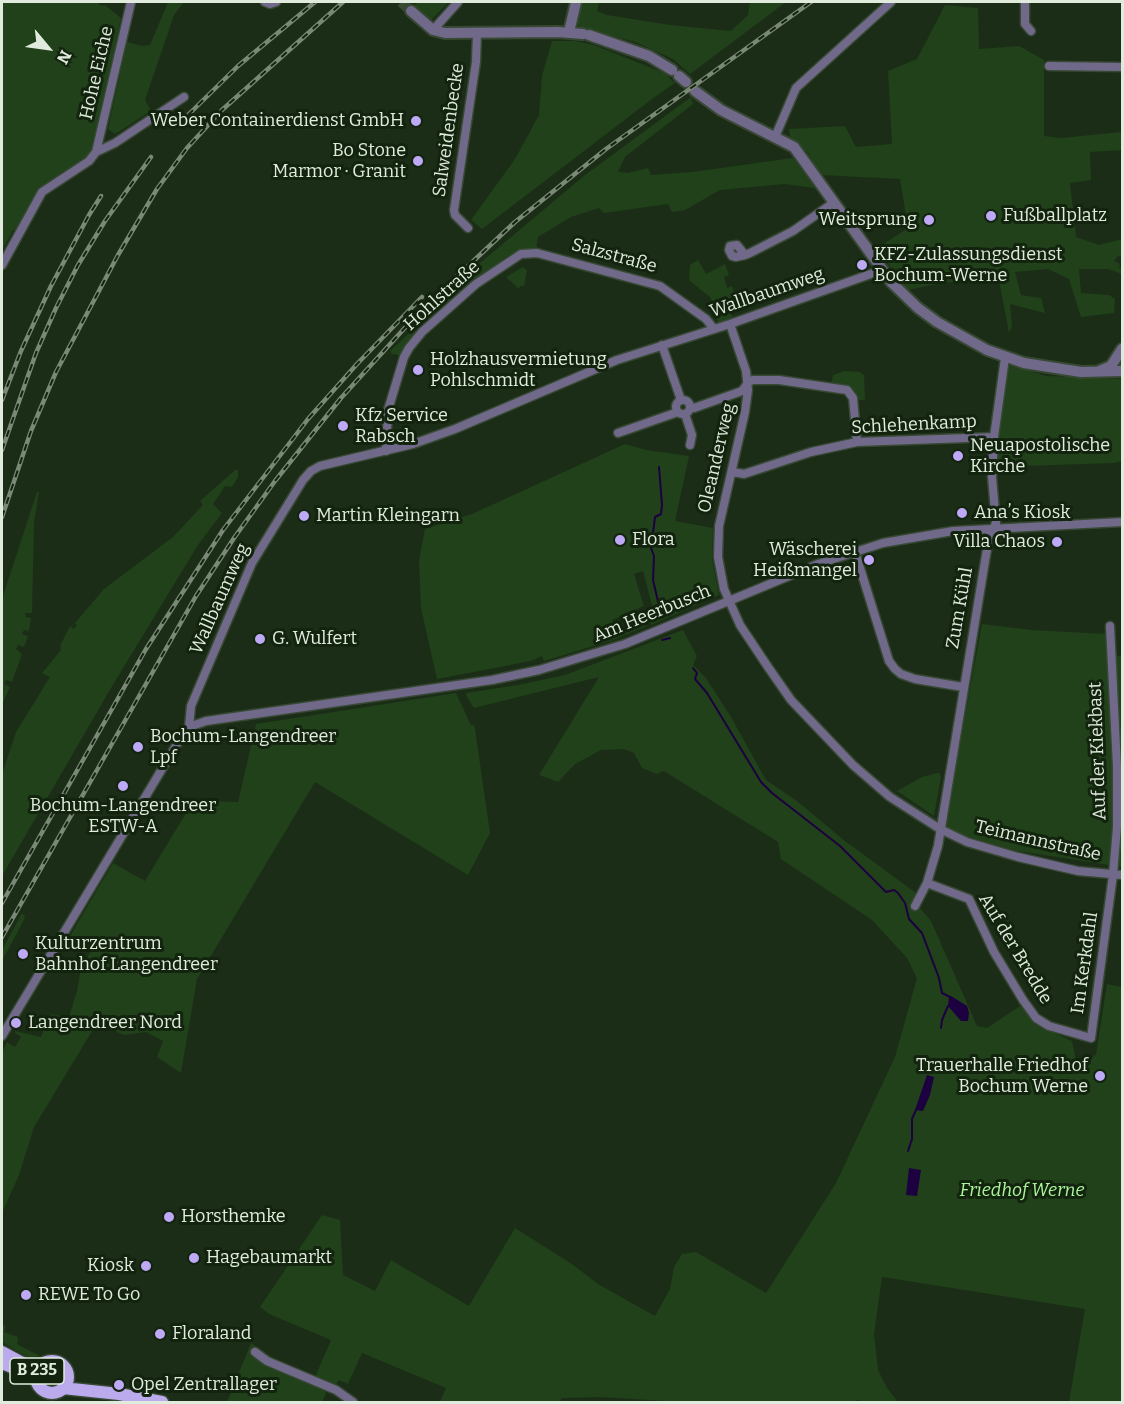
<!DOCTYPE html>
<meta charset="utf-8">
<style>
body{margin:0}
#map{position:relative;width:1124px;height:1404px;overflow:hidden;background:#1b2d17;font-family:Bitter,serif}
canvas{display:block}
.frame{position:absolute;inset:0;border:3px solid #e0ebdd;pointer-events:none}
.north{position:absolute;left:18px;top:18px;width:60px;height:60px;-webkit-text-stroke:4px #12230e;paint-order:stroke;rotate:119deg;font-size:16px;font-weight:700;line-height:24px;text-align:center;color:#e0ebdd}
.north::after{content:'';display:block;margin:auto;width:21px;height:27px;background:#e0ebdd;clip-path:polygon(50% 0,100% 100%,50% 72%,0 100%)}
</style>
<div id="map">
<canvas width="1124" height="1404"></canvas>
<div class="frame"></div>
<div class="north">N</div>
</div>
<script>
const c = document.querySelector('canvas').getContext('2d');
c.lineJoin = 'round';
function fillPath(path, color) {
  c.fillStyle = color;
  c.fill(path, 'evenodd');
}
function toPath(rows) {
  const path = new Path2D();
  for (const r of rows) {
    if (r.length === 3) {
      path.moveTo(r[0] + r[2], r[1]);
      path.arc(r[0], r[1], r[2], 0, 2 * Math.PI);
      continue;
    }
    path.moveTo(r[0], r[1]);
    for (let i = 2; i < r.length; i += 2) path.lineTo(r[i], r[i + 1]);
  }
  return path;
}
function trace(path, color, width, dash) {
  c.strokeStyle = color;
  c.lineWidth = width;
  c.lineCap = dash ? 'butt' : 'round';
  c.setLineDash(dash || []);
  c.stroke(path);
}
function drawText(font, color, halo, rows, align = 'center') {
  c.font = font + ' Bitter,serif';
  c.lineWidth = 6;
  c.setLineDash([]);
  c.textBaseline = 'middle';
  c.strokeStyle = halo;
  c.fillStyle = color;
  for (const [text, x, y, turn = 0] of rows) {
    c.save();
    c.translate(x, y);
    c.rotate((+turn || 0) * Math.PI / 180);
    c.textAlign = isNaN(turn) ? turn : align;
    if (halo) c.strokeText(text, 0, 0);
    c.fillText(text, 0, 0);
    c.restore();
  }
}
const green = toPath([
 [2,2,96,2,102,6,105,5,121,18,94,148,86,158,39,190,16,231,13,230,2,251],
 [168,2,184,2,174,15,145,100,151,111,115,134,108,129,127,42,142,46,150,45],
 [417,2,449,2,431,20,419,10,415,5],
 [582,2,599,2,597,11,607,15,670,25,731,31,748,15,750,2,786,2,690,74,673,59,635,42,579,27,577,22],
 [945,5,978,8,979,49,1019,46,1044,60,1044,136,1061,138,1121,132,1122,150,1090,152,1091,180,1070,183,1076,237,1099,245,1122,239,1122,257,1118,256,1114,261,1120,264,1119,268,1122,269,1122,274,1108,269,1079,269,1081,293,1109,295,1115,299,1114,313,1081,317,1069,279,1048,269,1015,272,1021,295,1041,298,1045,313,1010,304,1012,326,1009,333,998,275,964,281,941,283,904,291,897,280,900,279,876,249,908,228,900,179,820,175,808,153,790,137,789,129,845,126,856,147,892,144,888,71,917,59],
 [552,41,575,41,594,45,664,73,675,83,652,99,482,229,471,220,515,159,539,115,542,76],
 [691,97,693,104,625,157,618,172,628,173,648,168,651,175,692,172,793,158,815,188,784,184,720,190,685,210,672,212,668,204,604,213,599,208,571,217,538,237,536,249,523,250,506,257,480,278,399,355,392,354,390,351,472,274,474,268,585,175],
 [698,260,706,274,725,264,729,275,724,277,727,288,732,286,735,296,727,299,733,319,718,323,711,298,689,280,690,265],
 [523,267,527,270,524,286,520,286,519,289,506,277],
 [1008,365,1047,376,1122,379,1122,461,1114,463,996,467,998,439],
 [845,371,860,372,864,375,865,400,857,400,854,391,849,388,831,385,833,375],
 [625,444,646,450,689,456,675,521,713,528,712,559,719,595,651,625,650,620,655,617,643,571,634,574,644,606,612,620,617,634,647,622,647,626,610,641,544,661,542,656,531,661,437,679,421,608,419,561,425,529,472,514],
 [235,470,238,470,238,477,232,487,225,486,213,504,222,513,198,545,111,688,2,876,2,774,16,732,50,677,42,673,61,650,60,646,70,626,74,629,77,625,75,623,104,589,173,537,203,505,200,501],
 [37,492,39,492,34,523,32,613,25,613,26,617,31,618,29,631,24,630,22,634,28,636,24,647,18,645,16,649,22,654,12,682,6,680,4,684,10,687,2,705,2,599],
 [982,624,1031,630,1106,634,1106,656,1122,656,1122,867,1018,851,950,832,945,824],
 [683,630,697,656,693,665,706,678,731,717,766,780,797,801,845,841,916,893,919,907,931,921,977,1026,987,1028,1020,1006,1045,1029,1072,1041,1076,1060,1088,1062,1096,1054,1107,984,1122,987,1122,1402,1069,1402,1085,1309,882,1277,874,1334,878,1370,887,1388,898,1402,859,1402,859,1400,852,1402,683,1402,599,1397,562,1398,559,1402,440,1402,446,1388,362,1353,348,1384,339,1380,335,1386,330,1384,322,1402,227,1402,251,1343,312,1384,331,1340,269,1314,260,1307,322,1215,340,1220,343,1275,375,1291,391,1260,469,1306,515,1228,572,1264,598,1284,655,1316,670,1289,674,1267,682,1254,696,1252,766,1293,836,1183,895,1057,917,978,907,958,872,920,781,859,778,842,664,771,657,774,642,768,634,753,623,749,601,750,575,764,558,782,539,775,599,677,474,708,467,697,466,693,518,685,565,675],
 [456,693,471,725,474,725,475,729,490,833,468,875,315,782,197,979,181,1073,157,1057,163,1041,146,1032,124,1035,97,1023,34,1127,19,1175,2,1213,2,1052,7,1042,15,1047,21,1037,15,1033,15,1031,41,1037,50,1014,69,1017,77,991,81,968,92,949,70,936,113,863,145,881,186,813,176,806,201,809,203,801,238,802,256,724],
 [937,773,939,773,941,777,934,816,897,791,922,777],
 [22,913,25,916,24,920,2,961,2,950],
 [2,1325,6,1326,4,1332,18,1337,17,1344,40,1356,31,1359,2,1342],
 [51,1367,57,1368,56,1373,58,1369,62,1375,61,1382,56,1386,47,1385,43,1380,43,1376,51,1373]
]);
const water = toPath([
 [951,996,967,1006,969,1013,968,1021,961,1021,948,1006,949,997],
 [927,1075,934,1077,930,1095,923,1111,915,1110],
 [909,1168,921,1170,917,1196,906,1195]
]);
const stream = toPath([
 [659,467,662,505,661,514,655,517,651,548,654,556,653,580,660,610],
 [662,640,670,638],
 [693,668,697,673,695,679,707,693,761,782,772,793,840,846,886,892,894,890,898,893,905,903,909,919,922,933,939,978,942,993,950,997],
 [941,1028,942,1020,948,1006],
 [908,1151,912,1139,912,1119,916,1110]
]);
const tertiaryTunnel = toPath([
 [401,2,411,11]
]);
const minor = toPath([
 [265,2,270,4,276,2],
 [1025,2,1025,24,1031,31],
 [433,30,458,2],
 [1049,66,1122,67],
 [775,137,796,88,891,2],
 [96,152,115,143,184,97],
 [468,228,455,215,454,210,476,62,477,33],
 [745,255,737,245,730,246,729,250,732,256,736,257,745,255,750,253,793,231,833,203],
 [2,265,42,192,89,161,96,152,131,2],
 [730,324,746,371,748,390,745,412,719,526,718,557,724,589,740,625,768,667,791,700,853,765,890,797,940,829,967,842,1018,857,1078,871,1122,875],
 [662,345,681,400],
 [748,382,753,380,779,380,847,390,853,398,857,442],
 [683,407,7],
 [690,407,694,408,742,391,748,383],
 [685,414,692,435,690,445],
 [618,433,678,412],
 [386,451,388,410,404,357,409,348,422,332,476,284,521,254,537,253,660,286,706,319,714,329],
 [732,472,744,474,811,452,857,442,994,437],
 [855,552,889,661,895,669,901,674,915,679,963,687],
 [189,727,206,721,492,680,539,670,625,644,818,564,883,543,953,531,1122,522],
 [927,883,969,899,994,952,1023,1000,1036,1018,1049,1026,1091,1038,1113,875,1117,827,1117,767,1110,626],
 [915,906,927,883,938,846,989,537,996,523,992,477,994,437,1005,358],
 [2,1036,183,734,189,727,191,706,252,563,303,480,311,471,320,466,413,444,455,429,617,360,730,324,882,270],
 [255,1352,267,1361,336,1390,353,1402]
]);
const tertiary = toPath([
 [411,11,433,30,445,33,558,32,583,34],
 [569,32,576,2],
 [589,35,649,56,672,70],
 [679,76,686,82],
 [695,91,721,110,794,147,892,283,918,308,937,322,987,350,1024,363,1081,372,1122,371],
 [1099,371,1111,366,1122,349]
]);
const primary = toPath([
 [2,1352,28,1366,39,1367],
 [52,1377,16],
 [2,1363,34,1376],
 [63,1388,119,1394,162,1402]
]);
const rail = toPath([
 [188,115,238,66,315,2],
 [2,400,21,351,51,286,89,215,101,196],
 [2,450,36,353,56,308,78,265,105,221,151,157],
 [2,517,31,431,56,372,118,255,157,189,187,148,222,110,343,2],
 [2,903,146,649,223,530,308,419,357,364,422,297],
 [2,937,196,596,234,538,275,481,341,398,422,309,515,222,606,149,811,2]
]);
const markers = [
 [416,121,6,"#bda9f5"],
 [418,161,6,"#bda9f5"],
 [991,216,6,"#bda9f5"],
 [929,220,6,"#bda9f5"],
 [862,265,6,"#bda9f5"],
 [418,370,6,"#bda9f5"],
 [343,426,6,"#bda9f5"],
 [958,456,6,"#bda9f5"],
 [962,513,6,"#bda9f5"],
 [304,516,6,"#bda9f5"],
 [620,540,6,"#bda9f5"],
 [1057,542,6,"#bda9f5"],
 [869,560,6,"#bda9f5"],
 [260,639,6,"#bda9f5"],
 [138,747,6,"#bda9f5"],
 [123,786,6,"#bda9f5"],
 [23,954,6,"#bda9f5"],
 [16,1023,6,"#bda9f5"],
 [1100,1076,6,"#bda9f5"],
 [169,1217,6,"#bda9f5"],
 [194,1258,6,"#bda9f5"],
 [146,1266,6,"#bda9f5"],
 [26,1295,6,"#bda9f5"],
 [160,1334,6,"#bda9f5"],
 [119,1385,6,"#bda9f5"]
];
const shields = [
 [37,1371,54]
];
const shieldNames = [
 ["B 235",37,1371]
];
const streetNames = [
 ["Hohe Eiche",97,73,-77],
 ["Salweidenbecke",449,130,-82],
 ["Salzstraße",614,256,15],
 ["Wallbaumweg",767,293,-19],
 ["Hohlstraße",442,296,-42],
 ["Schlehenkamp",914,425,-3],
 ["Oleanderweg",717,458,-77],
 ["Wallbaumweg",220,599,-66],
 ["Zum Kühl",960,608,-80],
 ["Am Heerbusch",652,614,-22],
 ["Auf der Kiekbast",1098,751,-92],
 ["Teimannstraße",1038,841,13],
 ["Auf der Bredde",1015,949,59],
 ["Im Kerkdahl",1085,963,-82]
];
const poiNames = [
 ["Weber Containerdienst GmbH",404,121,"right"],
 ["Bo Stone",406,151,"right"],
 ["Marmor · Granit",406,172,"right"],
 ["Fußballplatz",1003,216],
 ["Weitsprung",917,220,"right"],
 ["KFZ-Zulassungsdienst",874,255],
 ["Bochum-Werne",874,276],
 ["Holzhausvermietung",430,360],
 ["Pohlschmidt",430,381],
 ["Kfz Service",355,416],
 ["Rabsch",355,437],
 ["Neuapostolische",970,446],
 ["Kirche",970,467],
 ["Anaʼs Kiosk",974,513],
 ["Martin Kleingarn",316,516],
 ["Flora",632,540],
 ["Villa Chaos",1045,542,"right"],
 ["Wäscherei",857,550,"right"],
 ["Heißmangel",857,571,"right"],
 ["G. Wulfert",272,639],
 ["Bochum-Langendreer",150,737],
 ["Lpf",150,758],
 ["Bochum-Langendreer",123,806,"center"],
 ["ESTW-A",123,827,"center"],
 ["Kulturzentrum",35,944],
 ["Bahnhof Langendreer",35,965],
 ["Langendreer Nord",28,1023],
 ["Trauerhalle Friedhof",1088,1066,"right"],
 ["Bochum Werne",1088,1087,"right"],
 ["Horsthemke",181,1217],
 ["Hagebaumarkt",206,1258],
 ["Kiosk",134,1266,"right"],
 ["REWE To Go",38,1295],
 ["Floraland",172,1334],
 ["Opel Zentrallager",131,1385]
];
const parkNames = [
 ["Friedhof Werne",1022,1191]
];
fillPath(green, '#204119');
fillPath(water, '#1c0040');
trace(stream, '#1c0040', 2);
trace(tertiaryTunnel, '#394a35', 10, [10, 5]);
trace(minor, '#374833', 11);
trace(tertiary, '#374833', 14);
trace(primary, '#374833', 15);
trace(minor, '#71698a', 8);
trace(tertiary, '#71698a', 10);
trace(primary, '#bbabed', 12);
trace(rail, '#7a8876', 4.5);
trace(rail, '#12230e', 2, [7]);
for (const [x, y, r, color] of markers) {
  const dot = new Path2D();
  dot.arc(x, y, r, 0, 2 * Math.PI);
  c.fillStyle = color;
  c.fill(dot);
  trace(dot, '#12230e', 2);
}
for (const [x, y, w] of shields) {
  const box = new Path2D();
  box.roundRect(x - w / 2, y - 13, w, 26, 4.5);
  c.fillStyle = '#12230e';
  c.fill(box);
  trace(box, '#e0ebdd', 1.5);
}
drawText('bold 16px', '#e0ebdd', null, shieldNames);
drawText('18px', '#e0ebdd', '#12230e', streetNames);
drawText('18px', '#e0ebdd', '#12230e', poiNames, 'left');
drawText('italic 18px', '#acf79b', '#12230e', parkNames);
</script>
